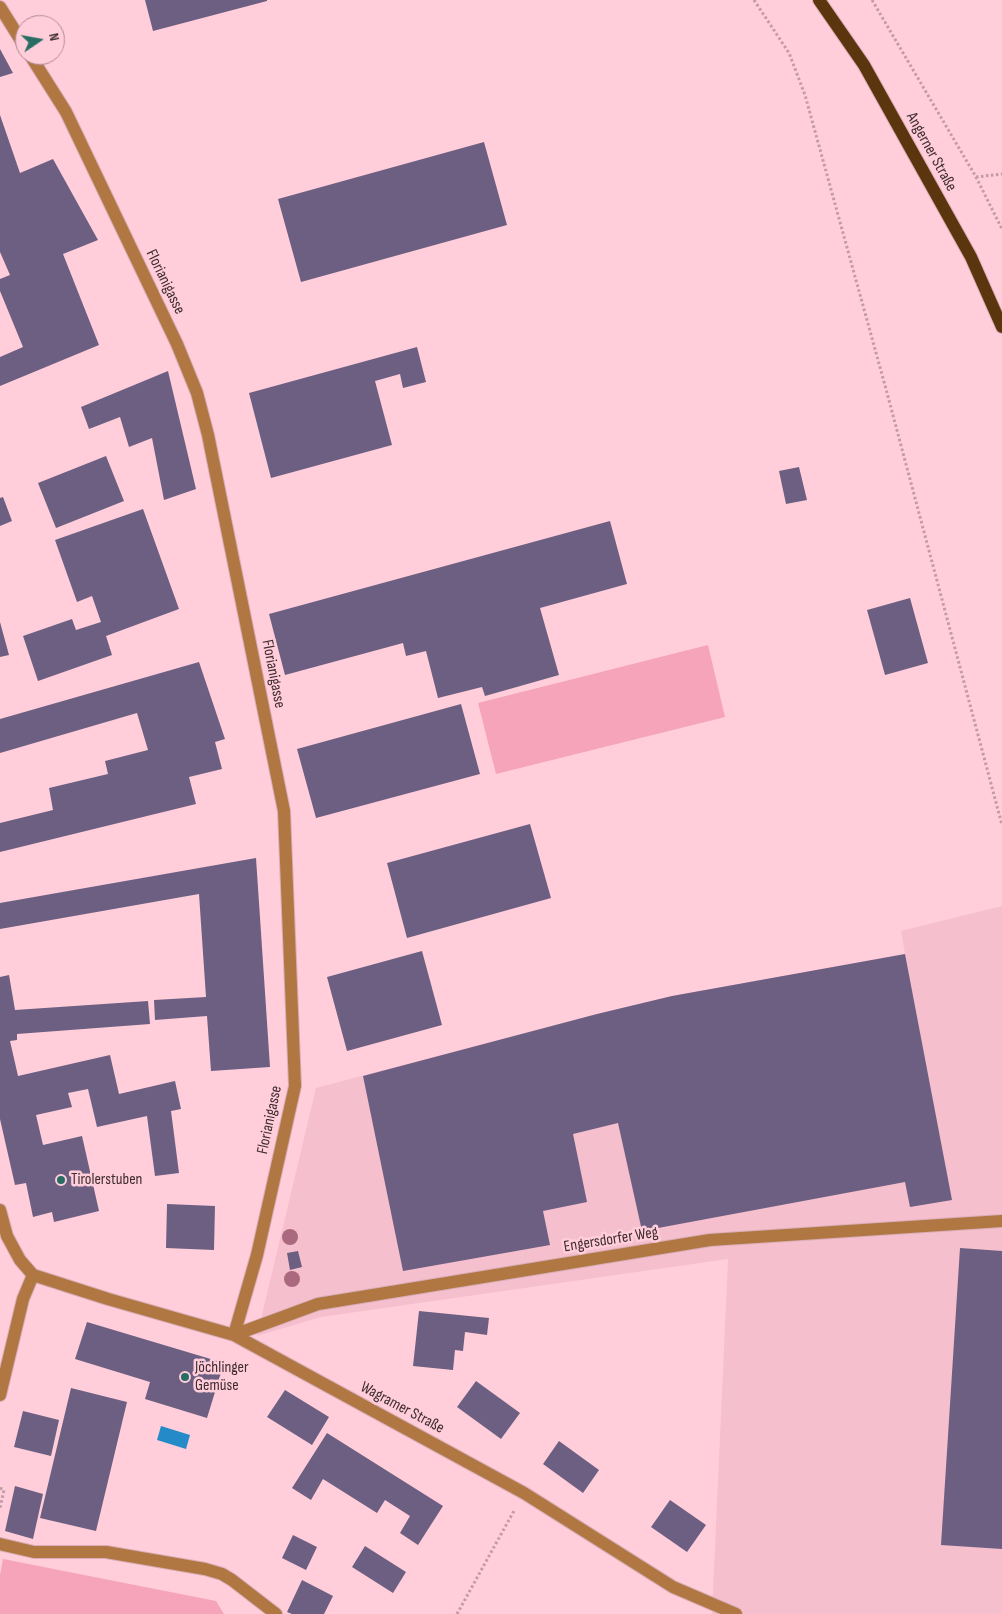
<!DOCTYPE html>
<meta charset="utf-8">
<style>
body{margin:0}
#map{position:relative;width:1002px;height:1614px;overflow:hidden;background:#ffceda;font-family:"Sofia Sans Condensed",sans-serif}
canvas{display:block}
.north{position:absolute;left:15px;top:15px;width:50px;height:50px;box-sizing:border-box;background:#ffceda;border:1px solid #b28d96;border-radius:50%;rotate:78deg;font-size:14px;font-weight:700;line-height:20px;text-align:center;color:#3f2c31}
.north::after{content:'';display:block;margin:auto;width:18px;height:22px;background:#276d63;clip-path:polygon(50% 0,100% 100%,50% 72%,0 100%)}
</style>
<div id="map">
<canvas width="1002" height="1614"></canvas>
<div class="north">N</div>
</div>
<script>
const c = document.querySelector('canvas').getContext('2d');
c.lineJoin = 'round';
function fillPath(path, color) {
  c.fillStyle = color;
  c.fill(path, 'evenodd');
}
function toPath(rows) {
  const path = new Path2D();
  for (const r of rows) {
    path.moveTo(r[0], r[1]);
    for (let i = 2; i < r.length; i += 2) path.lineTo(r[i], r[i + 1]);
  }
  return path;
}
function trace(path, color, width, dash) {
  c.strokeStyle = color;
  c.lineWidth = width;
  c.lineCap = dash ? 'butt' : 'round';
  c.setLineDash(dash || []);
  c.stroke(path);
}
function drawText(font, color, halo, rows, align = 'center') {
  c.font = font + ' "Sofia Sans Condensed",sans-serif';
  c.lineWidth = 5;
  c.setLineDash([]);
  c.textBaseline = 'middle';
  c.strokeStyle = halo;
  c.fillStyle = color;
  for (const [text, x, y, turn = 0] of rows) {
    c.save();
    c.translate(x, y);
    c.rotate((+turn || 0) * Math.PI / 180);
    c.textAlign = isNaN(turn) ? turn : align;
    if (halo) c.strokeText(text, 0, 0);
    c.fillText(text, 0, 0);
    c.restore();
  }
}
const built = toPath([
 [1002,906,1002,1614,712,1614,728,1259,321,1317,257,1336,316,1088,597,1014,672,996,905,954,901,931]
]);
const green = toPath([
 [708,645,725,717,496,774,478,703],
 [3,1559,216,1601,224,1614,0,1614,0,1575]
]);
const water = toPath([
 [161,1426,190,1435,186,1449,157,1440]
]);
const building = toPath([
 [145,0,267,0,267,1,153,31],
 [0,49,13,73,0,77],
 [0,115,20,173,53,159,98,240,63,254,99,345,0,386,0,357,23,347,0,291,0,279,10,275,0,252],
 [484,142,507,225,301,282,278,199],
 [417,347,426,382,403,388,400,374,375,381,392,445,271,478,249,393],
 [168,371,196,489,164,500,152,438,129,447,120,417,89,429,81,407],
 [106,456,124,501,56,528,38,483],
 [799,467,807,500,786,504,779,471],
 [3,497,12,521,0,526,0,498],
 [143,509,179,609,106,636,112,655,38,681,23,636,72,619,76,630,101,622,92,596,77,602,55,540],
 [610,521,627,584,540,608,559,675,485,696,482,687,438,698,426,651,406,656,403,643,285,675,269,614],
 [910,598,928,663,885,675,867,610],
 [0,622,9,655,0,657],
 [199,662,225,739,215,742,222,769,189,777,196,804,0,852,0,823,53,810,49,788,108,774,105,761,148,750,137,713,0,753,0,719],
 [461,704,480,774,316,818,297,749],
 [530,824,551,898,407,938,387,863],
 [256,858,270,1067,211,1071,207,1016,155,1020,154,1000,206,997,199,894,0,929,0,903],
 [422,951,442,1025,347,1051,327,977],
 [905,954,952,1200,910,1207,905,1182,642,1231,618,1123,573,1134,587,1202,543,1211,550,1245,403,1271,363,1076,597,1014,672,996],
 [9,975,15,1010,148,1001,150,1024,17,1034,17,1040,10,1041,18,1076,110,1055,119,1094,175,1081,181,1109,171,1111,179,1173,155,1176,147,1116,97,1127,88,1089,68,1093,72,1107,36,1115,43,1145,82,1136,99,1211,54,1222,52,1212,33,1217,26,1183,15,1185,0,1119,0,977],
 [167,1204,215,1206,214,1250,166,1248],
 [960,1248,1002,1251,1002,1549,941,1545],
 [298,1251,302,1267,290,1270,287,1253],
 [419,1311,489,1318,487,1335,465,1332,463,1351,455,1350,453,1370,413,1366],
 [87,1322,224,1363,207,1418,145,1399,150,1382,75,1359],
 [476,1381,520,1413,501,1439,457,1407],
 [71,1388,127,1402,96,1531,40,1518],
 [285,1390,329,1417,312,1445,267,1417],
 [23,1411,59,1420,51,1456,14,1447],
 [327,1433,443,1506,418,1545,400,1533,410,1516,385,1500,377,1513,323,1479,311,1500,292,1488],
 [559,1441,599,1470,583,1493,543,1464],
 [15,1486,43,1494,33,1539,5,1531],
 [670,1500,706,1525,687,1552,651,1527],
 [293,1535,317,1547,306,1570,282,1558],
 [365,1546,406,1572,393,1593,352,1567],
 [302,1580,333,1596,324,1614,292,1614,287,1612]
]);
const path = toPath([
 [754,0,789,53,805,95,886,389,1002,825],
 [872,0,976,177,1002,229],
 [976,177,1002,174],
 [0,1488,4,1490,0,1508],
 [457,1614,515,1509]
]);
const minor = toPath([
 [0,7,25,47],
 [30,55,66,112,177,344,197,393,208,435,284,811,295,1086,257,1255,234,1335],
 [0,1210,7,1236,20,1260,33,1275,108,1299,234,1335,524,1493,673,1587,736,1614],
 [234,1335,318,1304,710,1240,1002,1221],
 [0,1395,23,1299,33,1275],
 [0,1544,34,1552,106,1552,205,1569,222,1574,232,1580,276,1614]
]);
const major = toPath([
 [819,0,864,65,971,257,1002,327]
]);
const trees = [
 [290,1237],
 [292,1279]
];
const markers = [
 [61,1180,5,"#276d63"],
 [185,1377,5,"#276d63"]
];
const streetNames = [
 ["Angerner Straße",931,152,61],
 ["Florianigasse",165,282,64],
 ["Florianigasse",273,674,79],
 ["Florianigasse",270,1120,-78],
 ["Engersdorfer Weg",611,1240,-9],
 ["Wagramer Straße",402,1408,28]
];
const poiNames = [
 ["Tirolerstuben",71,1180],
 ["Jöchlinger",195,1368],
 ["Gemüse",195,1386]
];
fillPath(built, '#f5bfcd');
fillPath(green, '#f6a4ba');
fillPath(water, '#258ac8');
fillPath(building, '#6c5f82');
trace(minor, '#d9aeb8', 14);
trace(major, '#d9aeb8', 14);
trace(path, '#c29ba4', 3, [2.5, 2.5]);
trace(minor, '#b07742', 12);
trace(major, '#5b350d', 12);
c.fillStyle = '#ab697f';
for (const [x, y] of trees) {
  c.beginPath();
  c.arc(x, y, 8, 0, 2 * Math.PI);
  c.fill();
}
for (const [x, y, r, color] of markers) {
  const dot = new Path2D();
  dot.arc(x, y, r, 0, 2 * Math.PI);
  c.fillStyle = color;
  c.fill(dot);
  trace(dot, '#ffceda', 2);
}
drawText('16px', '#3f2c31', '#ffceda', streetNames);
drawText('16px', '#3f2c31', '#ffceda', poiNames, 'left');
</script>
